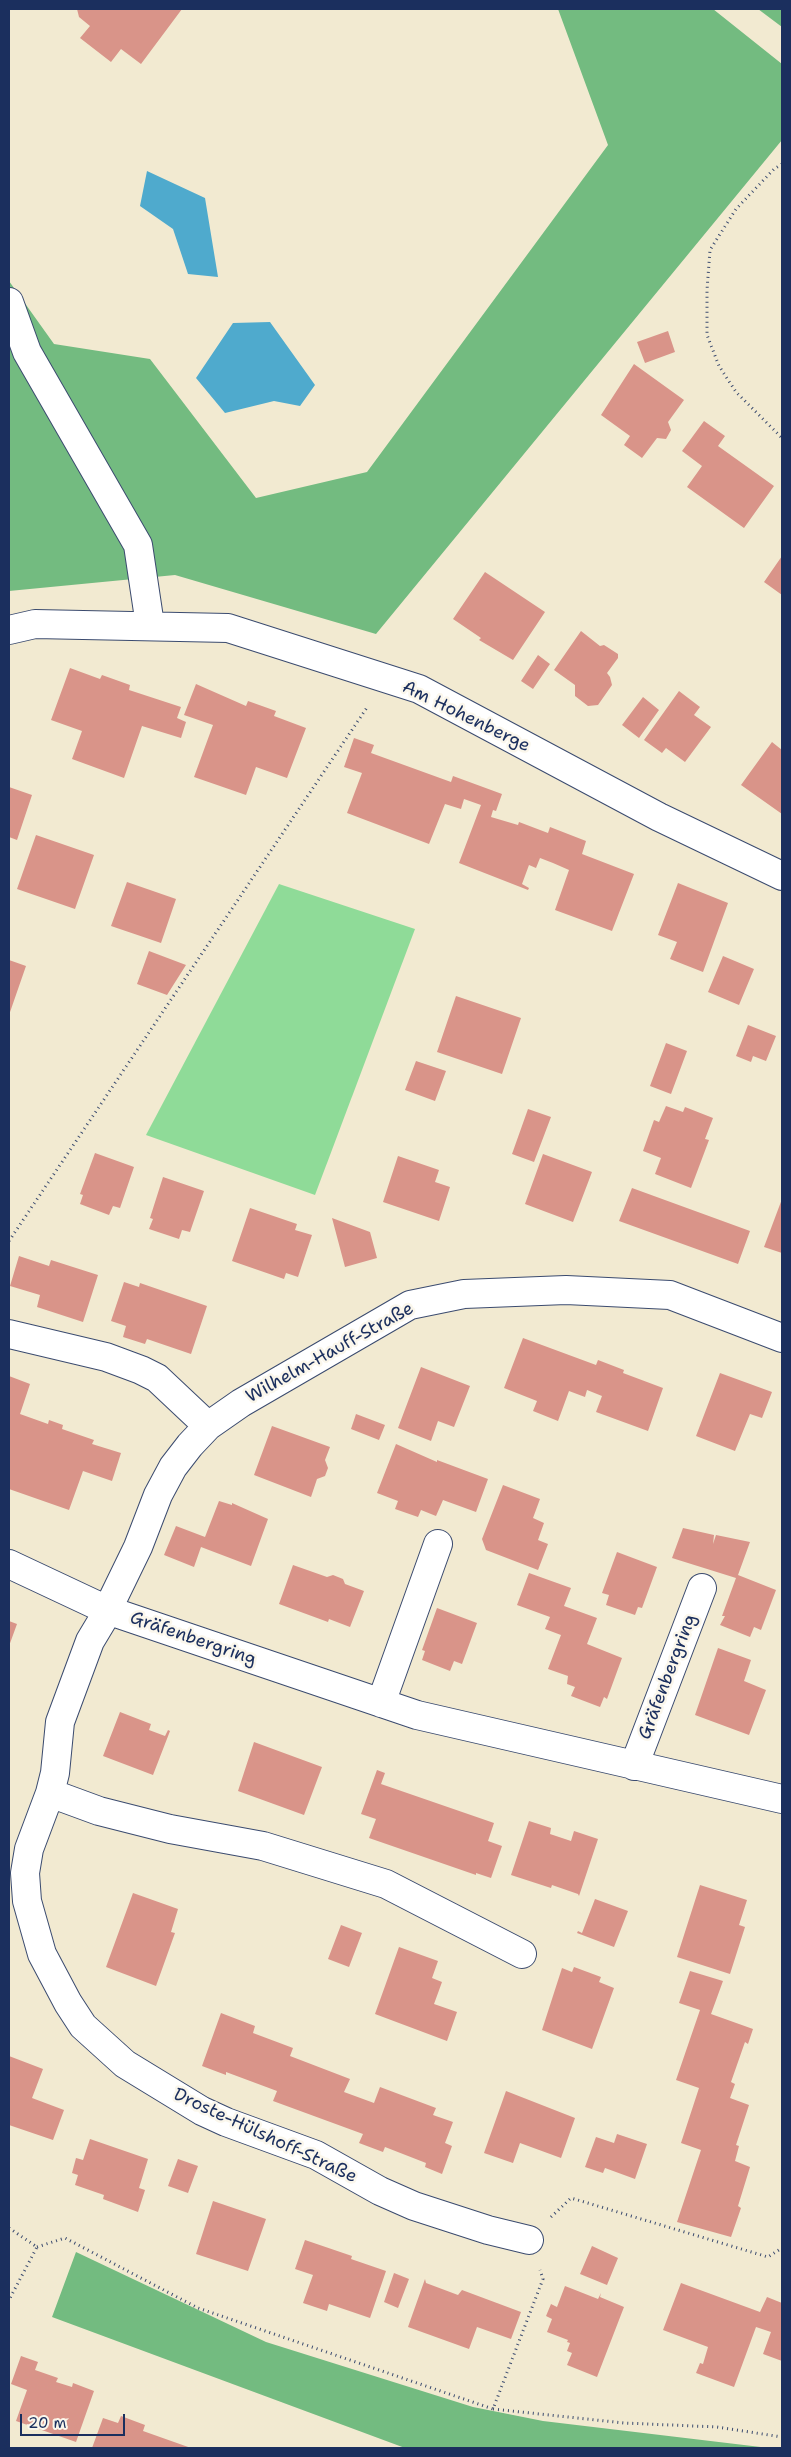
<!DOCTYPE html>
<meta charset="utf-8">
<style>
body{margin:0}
#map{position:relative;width:791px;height:2457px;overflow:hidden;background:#f2ead1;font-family:"Shantell Sans",sans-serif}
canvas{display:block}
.frame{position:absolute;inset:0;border:10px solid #1b2f5e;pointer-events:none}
.scale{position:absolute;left:20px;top:2414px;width:105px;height:22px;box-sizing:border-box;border:2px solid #1b2f5e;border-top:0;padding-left:6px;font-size:15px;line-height:18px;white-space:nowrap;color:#1b2f5e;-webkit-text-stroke:4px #fbf7ec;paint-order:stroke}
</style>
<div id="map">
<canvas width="791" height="2457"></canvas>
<div class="frame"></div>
<div class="scale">20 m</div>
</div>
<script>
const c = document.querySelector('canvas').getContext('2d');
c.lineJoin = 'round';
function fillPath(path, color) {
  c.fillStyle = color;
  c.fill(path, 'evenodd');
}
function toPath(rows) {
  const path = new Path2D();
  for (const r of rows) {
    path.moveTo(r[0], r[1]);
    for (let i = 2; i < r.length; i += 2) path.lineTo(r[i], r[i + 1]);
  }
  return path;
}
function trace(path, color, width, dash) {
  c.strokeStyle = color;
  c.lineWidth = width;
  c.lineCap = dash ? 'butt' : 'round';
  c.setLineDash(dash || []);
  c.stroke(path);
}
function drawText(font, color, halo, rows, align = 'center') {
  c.font = font + ' "Shantell Sans",sans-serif';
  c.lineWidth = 5;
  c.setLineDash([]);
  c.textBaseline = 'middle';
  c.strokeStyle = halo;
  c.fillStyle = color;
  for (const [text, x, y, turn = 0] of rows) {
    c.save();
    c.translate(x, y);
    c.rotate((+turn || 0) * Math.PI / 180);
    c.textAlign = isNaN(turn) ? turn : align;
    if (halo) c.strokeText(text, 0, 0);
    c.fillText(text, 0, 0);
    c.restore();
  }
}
const green = toPath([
 [279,884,415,929,315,1195,146,1135]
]);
const forest = toPath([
 [558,9,713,9,782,64,782,140,376,634,175,575,9,591,9,281,54,344,150,359,256,498,367,472,608,145],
 [758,9,782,9,782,27],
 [76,2252,266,2342,473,2407,543,2421,769,2448,405,2448,52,2317]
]);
const water = toPath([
 [147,171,205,198,218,277,188,274,173,229,140,206],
 [270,322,315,385,300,406,274,401,225,413,196,378,233,323]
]);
const building = toPath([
 [77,9,182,9,141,64,121,49,111,62,80,38,90,26,79,17],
 [668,331,675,352,645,363,637,342],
 [634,364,684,400,668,422,671,430,666,439,657,438,642,458,624,445,630,436,601,415],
 [704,421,725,436,718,446,774,486,744,528,687,487,702,466,682,451],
 [782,556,782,595,764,582],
 [485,572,545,612,513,660,479,640,481,638,453,619],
 [581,631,600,646,604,645,618,654,618,658,607,673,610,677,612,685,598,705,588,706,575,696,575,685,554,670],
 [538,655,550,664,533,689,521,681],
 [70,668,100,679,102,675,130,685,129,690,181,707,177,718,186,722,181,738,142,726,124,778,72,759,82,731,51,720],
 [196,684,246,706,248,701,276,711,274,716,306,728,287,778,256,767,246,795,194,777,213,725,184,715],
 [679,691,700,707,694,715,711,727,685,762,666,748,662,753,644,740],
 [643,697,659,710,639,738,622,725],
 [354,738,374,745,371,753,451,782,453,776,502,794,496,811,493,810,491,817,518,825,519,822,548,833,550,827,586,841,582,854,634,874,612,931,555,910,569,870,553,863,540,858,536,868,529,865,522,884,529,888,528,890,459,863,481,805,464,799,461,809,445,804,429,844,347,813,362,773,344,767],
 [772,742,782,750,782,814,741,785],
 [9,787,32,795,17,840,9,837],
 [36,835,94,855,75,909,17,889],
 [127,882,176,899,161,943,111,926],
 [678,883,728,903,703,972,670,959,677,942,658,935],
 [149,951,186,965,167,995,137,984],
 [723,956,754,969,739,1005,708,992],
 [9,960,26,966,9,1015],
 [456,996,521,1018,502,1074,437,1052],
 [748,1025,776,1036,766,1061,753,1056,751,1062,736,1056],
 [666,1043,687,1051,671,1094,650,1086],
 [416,1061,446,1071,435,1101,405,1090],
 [666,1106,683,1112,685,1107,713,1118,705,1139,709,1140,691,1188,655,1174,661,1158,643,1151,654,1120,659,1122],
 [528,1109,551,1117,534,1162,512,1154],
 [95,1153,134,1167,120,1208,113,1206,109,1215,80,1204,83,1195,80,1194],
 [543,1154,592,1172,573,1222,525,1204],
 [398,1156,439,1170,435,1182,450,1187,439,1221,383,1202],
 [163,1177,204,1191,190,1232,182,1230,179,1239,149,1229,153,1219,150,1218],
 [632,1188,750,1231,738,1264,619,1221],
 [782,1199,782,1253,764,1247],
 [250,1208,297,1224,295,1230,312,1235,298,1277,286,1273,284,1279,232,1261],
 [332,1218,370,1232,377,1258,345,1267],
 [19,1256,49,1266,51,1260,98,1275,83,1322,37,1307,40,1295,10,1286],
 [124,1282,139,1287,140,1283,207,1306,191,1354,147,1339,145,1344,123,1337,126,1326,111,1321],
 [523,1338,596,1365,598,1360,624,1370,623,1373,663,1388,648,1431,596,1412,602,1396,587,1390,585,1397,569,1391,558,1421,533,1411,537,1401,504,1388],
 [421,1367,470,1386,454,1427,438,1421,431,1441,398,1428],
 [720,1373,772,1392,762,1418,750,1414,735,1451,696,1436],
 [9,1376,30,1384,20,1414,48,1424,49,1420,63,1425,62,1429,94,1440,92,1444,121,1453,112,1481,83,1471,69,1510,9,1489],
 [356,1414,385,1425,379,1440,351,1429],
 [272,1426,330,1447,325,1460,328,1468,325,1476,317,1479,311,1497,254,1475],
 [396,1444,437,1462,437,1460,488,1479,476,1512,443,1500,436,1516,421,1510,418,1517,395,1509,398,1501,377,1493],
 [503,1485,540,1499,533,1518,544,1523,538,1540,548,1544,538,1570,486,1550,482,1539],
 [219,1501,232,1505,232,1503,268,1519,251,1566,201,1547,194,1567,164,1555,176,1526,205,1537],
 [683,1528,714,1535,713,1544,716,1535,750,1542,738,1575,776,1590,761,1630,754,1627,750,1637,720,1625,725,1616,722,1616,736,1578,672,1558],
 [617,1552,657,1567,642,1608,638,1607,635,1615,606,1605,609,1595,602,1593],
 [293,1565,327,1577,333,1575,343,1579,345,1584,364,1591,350,1627,329,1619,328,1622,279,1604],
 [529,1573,571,1588,564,1606,597,1618,587,1644,622,1658,607,1699,604,1697,600,1707,571,1696,575,1687,567,1684,568,1676,548,1669,561,1635,545,1629,550,1617,517,1605],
 [437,1608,477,1623,462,1664,454,1661,450,1671,422,1660,425,1651,422,1650],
 [9,1621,17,1624,9,1646],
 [718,1648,751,1660,744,1681,766,1690,749,1735,695,1715],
 [120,1712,151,1724,149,1730,165,1736,168,1730,170,1731,153,1775,103,1756],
 [254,1742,322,1767,304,1815,238,1791],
 [377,1770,385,1773,381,1784,494,1823,488,1841,502,1846,491,1878,476,1873,476,1875,369,1838,376,1819,361,1814],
 [529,1821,551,1828,550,1834,571,1841,574,1831,598,1839,579,1896,578,1894,552,1885,551,1888,511,1875],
 [700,1885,747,1900,739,1925,745,1927,730,1974,677,1957],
 [133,1893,178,1909,171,1932,175,1933,156,1986,106,1967],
 [595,1899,628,1911,614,1947,577,1933,578,1931,582,1933],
 [341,1925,362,1933,349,1967,328,1959],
 [399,1947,438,1961,432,1978,442,1982,434,2004,457,2012,447,2041,375,2014],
 [574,1967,601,1977,599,1982,614,1988,592,2049,542,2030,562,1968,572,1972],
 [690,1971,723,1981,711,2014,753,2029,748,2044,745,2042,731,2082,735,2084,730,2098,749,2105,736,2145,739,2146,735,2161,750,2167,738,2206,741,2208,731,2237,677,2222,701,2150,681,2143,699,2088,676,2080,700,2010,679,2003],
 [221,2013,255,2026,253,2033,293,2048,290,2056,350,2079,344,2092,374,2103,380,2087,436,2108,433,2115,453,2122,445,2143,452,2146,442,2174,425,2167,426,2163,385,2147,383,2152,359,2143,363,2134,273,2101,277,2091,226,2072,226,2075,202,2066],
 [9,2056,43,2069,32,2098,64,2110,53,2140,9,2125],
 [506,2091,575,2118,561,2158,520,2143,513,2163,484,2153],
 [617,2134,647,2144,635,2179,605,2168,603,2173,585,2167,596,2137,614,2143],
 [90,2139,148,2159,139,2188,145,2190,138,2212,103,2199,104,2195,75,2185,78,2175,72,2173,76,2158,83,2160],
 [178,2159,198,2166,188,2193,168,2186],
 [213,2201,266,2219,248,2271,196,2254],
 [305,2240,352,2256,351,2259,386,2271,370,2318,329,2304,327,2311,303,2303,313,2275,295,2269],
 [592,2246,618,2258,607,2285,580,2274],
 [394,2273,409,2279,398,2308,384,2302],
 [425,2279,426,2283,458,2295,462,2290,521,2312,511,2339,477,2327,469,2349,408,2327],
 [681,2283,760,2312,767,2297,782,2303,782,2361,763,2354,771,2332,756,2327,734,2387,696,2373,700,2363,703,2364,708,2347,663,2330],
 [565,2286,598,2299,601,2293,600,2297,624,2307,597,2377,567,2365,572,2353,567,2351,570,2343,567,2342,568,2340,547,2332,552,2319,546,2316,551,2304,557,2307],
 [21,2356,38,2362,35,2370,58,2378,56,2382,72,2387,73,2383,94,2391,76,2442,16,2421,27,2390,11,2384],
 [121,2416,145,2425,143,2431,191,2448,92,2448,103,2418,118,2423]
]);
const path = toPath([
 [782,164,774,169,736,209,710,250,707,290,707,335,719,366,736,392,782,438],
 [9,1241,368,706],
 [551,2217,571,2198,768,2257,782,2248],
 [9,2228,37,2247,9,2300],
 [37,2247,65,2238,198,2308,493,2409,543,2279,540,2270],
 [493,2409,624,2423,717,2427,782,2437]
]);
const minor = toPath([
 [9,302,27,352,138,545,150,625],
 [9,630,35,624,228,628,419,689,659,817,782,876],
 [9,1334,106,1357,141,1370,157,1378,208,1426],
 [9,1564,107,1610,417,1715,782,1799],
 [381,1703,438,1544],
 [634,1766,702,1588],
 [50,1793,99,1811,170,1829,263,1846,386,1884,522,1954],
 [529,2240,488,2230,414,2206,380,2191,316,2155,226,2122,202,2111,125,2064,83,2026,68,2003,42,1954,27,1901,25,1873,29,1849,50,1793,55,1773,60,1722,90,1641,102,1621,138,1547,158,1495,173,1467,190,1445,208,1426,241,1403,410,1305,464,1294,566,1290,670,1295,782,1338]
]);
const streetNames = [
 ["Am Hohenberge",466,717,26],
 ["Wilhelm-Hauff-Straße",330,1353,-29],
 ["Gräfenbergring",193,1639,19],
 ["Gräfenbergring",668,1677,-69],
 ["Droste-Hülshoff-Straße",265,2136,25]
];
fillPath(green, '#8fdb98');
fillPath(forest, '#73bb80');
fillPath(water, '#4faacd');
fillPath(building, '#d99489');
trace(minor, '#3b4b6f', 30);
trace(path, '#3b4b6f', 3, [1, 4]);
trace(minor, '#fff', 28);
drawText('18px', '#1b2f5e', '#fbf7ec', streetNames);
</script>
